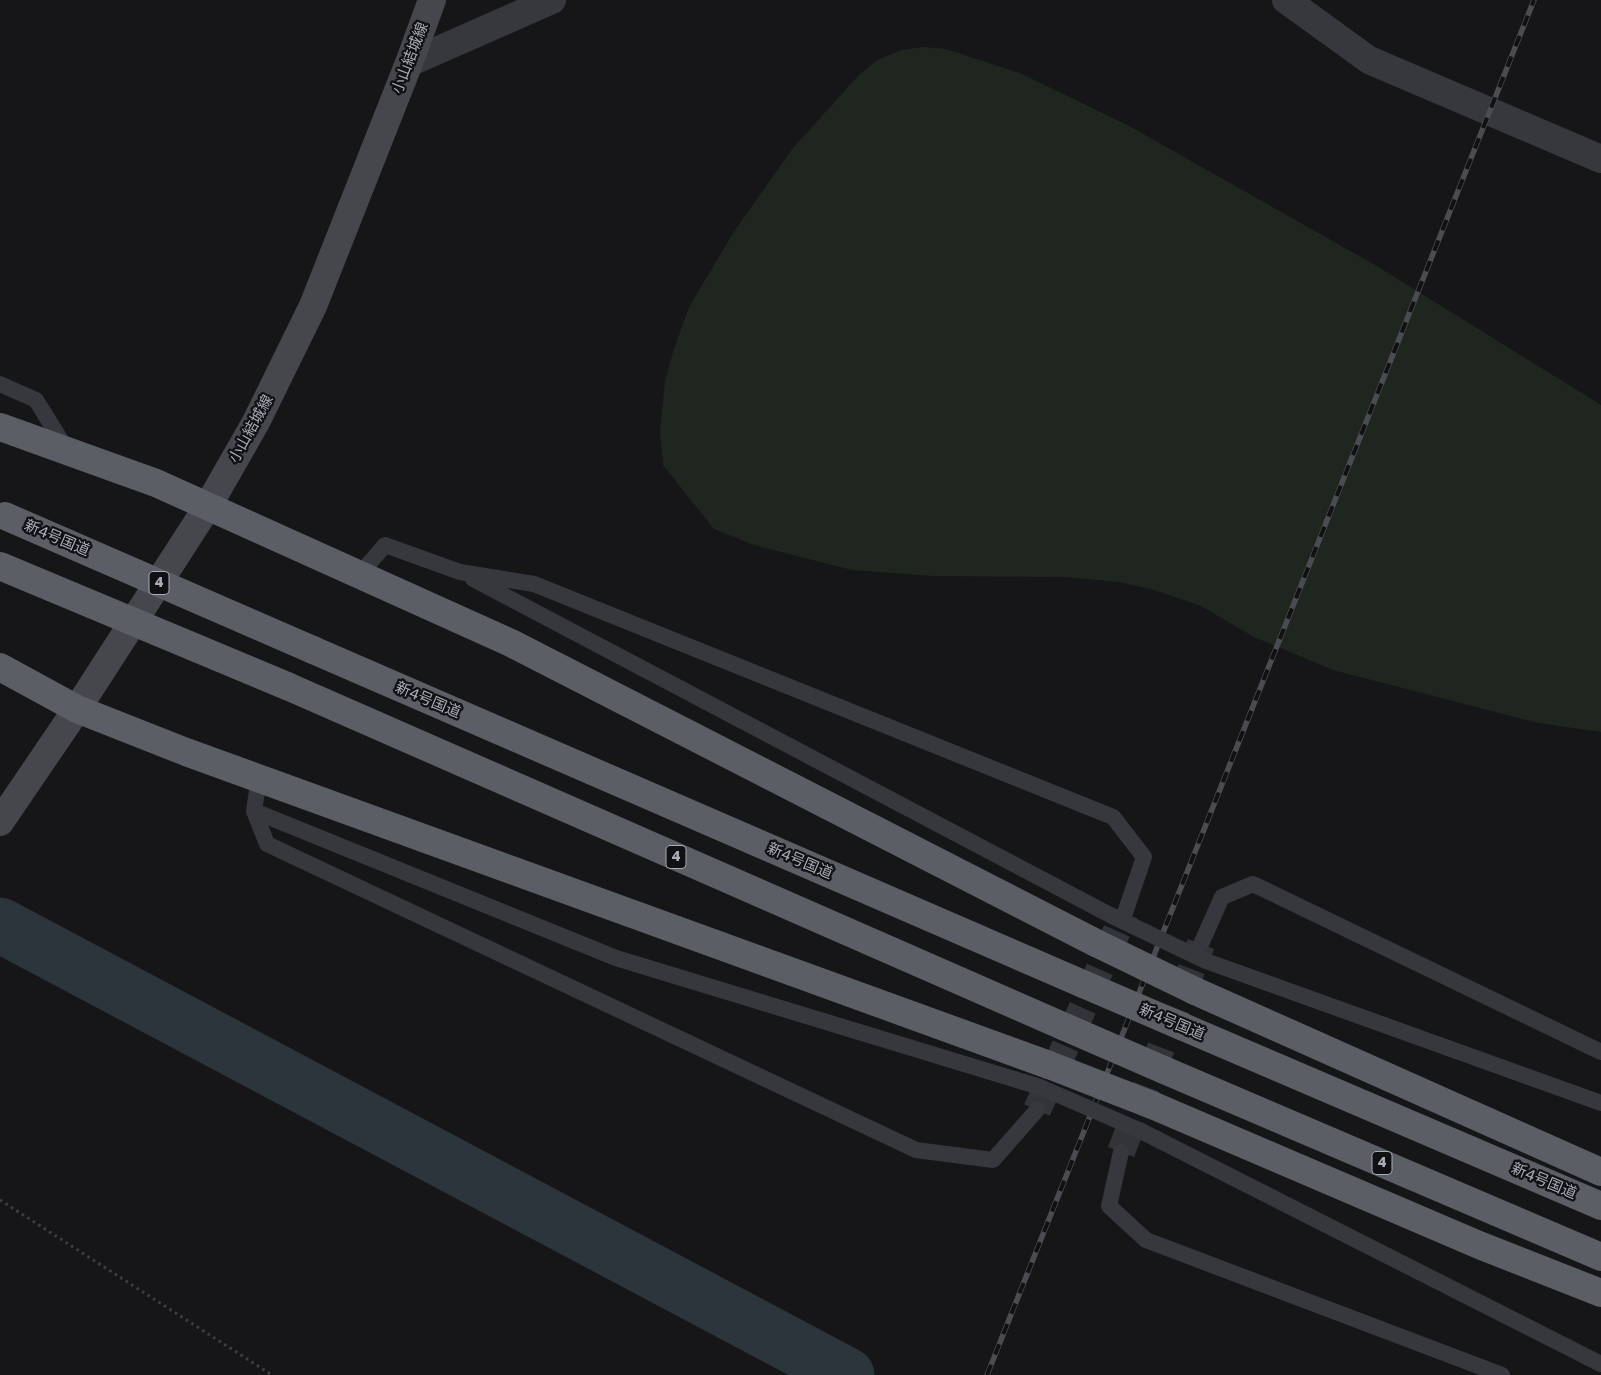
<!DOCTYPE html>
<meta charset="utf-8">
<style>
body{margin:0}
canvas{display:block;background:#161618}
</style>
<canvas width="1601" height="1375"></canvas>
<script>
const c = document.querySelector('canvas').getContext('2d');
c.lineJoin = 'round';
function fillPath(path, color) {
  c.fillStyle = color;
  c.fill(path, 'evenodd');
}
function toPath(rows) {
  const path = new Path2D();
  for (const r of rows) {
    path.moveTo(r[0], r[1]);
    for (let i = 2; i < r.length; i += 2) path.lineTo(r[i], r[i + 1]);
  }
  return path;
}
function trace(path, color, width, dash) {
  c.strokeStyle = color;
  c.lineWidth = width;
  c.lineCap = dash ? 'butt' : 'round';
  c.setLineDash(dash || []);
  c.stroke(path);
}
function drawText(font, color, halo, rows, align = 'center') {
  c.font = font + ' "Golos Text","Noto Sans JP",sans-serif';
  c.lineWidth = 4.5;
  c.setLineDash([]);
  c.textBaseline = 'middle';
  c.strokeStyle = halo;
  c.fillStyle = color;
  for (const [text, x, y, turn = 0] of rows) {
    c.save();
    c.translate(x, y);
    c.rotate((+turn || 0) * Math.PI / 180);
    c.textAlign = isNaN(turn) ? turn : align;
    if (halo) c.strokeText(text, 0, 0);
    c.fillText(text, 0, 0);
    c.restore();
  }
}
const green = toPath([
 [923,47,946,49,1022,74,1129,126,1375,265,1601,405,1601,732,1538,723,1333,670,1254,637,1201,606,1151,589,1119,582,1066,577,934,576,852,570,754,545,714,529,663,465,660,431,665,381,673,352,689,307,733,233,793,148,859,75,877,60,902,50]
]);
const river = toPath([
 [0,925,847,1375]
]);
const minorTunnel = toPath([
 [1037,1110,1125,913],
 [1121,1152,1201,944]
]);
const path = toPath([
 [0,1200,272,1375]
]);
const service = toPath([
 [0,384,36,400,67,450],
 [360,574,385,545,460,572,534,584,1113,817,1144,857,1125,913],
 [473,579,1112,916],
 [259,778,254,811,616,958,1040,1087],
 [254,811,267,844,916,1150,993,1160,1037,1110],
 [1201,944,1222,897,1253,884,1601,1052],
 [1206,961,1601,1103],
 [1139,1130,1601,1364],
 [1121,1152,1109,1206,1146,1240,1502,1375]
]);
const minor = toPath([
 [1286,0,1369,60,1601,159],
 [409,63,552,0]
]);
const secondary = toPath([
 [0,822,77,709,208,506,256,422,313,306,409,63,432,0]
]);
const trunk = toPath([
 [0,427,156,483,511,643,1096,943],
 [313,650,1083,984],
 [0,667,77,709,186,752,1049,1065],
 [287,686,1065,1027],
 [1195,991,1601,1172],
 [1181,1026,1601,1206],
 [1164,1070,1601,1257],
 [1152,1105,1479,1245,1601,1293]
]);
const rail = toPath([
 [987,1375,1534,0]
]);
const serviceBridge = toPath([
 [1112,916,1206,961],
 [1040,1087,1139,1130]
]);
const trunkBridge = toPath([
 [5,516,313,650],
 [0,566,287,686],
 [1096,943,1195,991],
 [1083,984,1181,1026],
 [1065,1027,1164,1070],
 [1049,1065,1152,1105]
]);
const shields = [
 [159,583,20],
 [676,857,20],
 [1382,1163,20]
];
const shieldNames = [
 ["4",159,583],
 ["4",676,857],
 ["4",1382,1163]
];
const streetNames = [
 ["小山結城線",410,58,-69],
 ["小山結城線",251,429,-61],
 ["新4号国道",57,538,23],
 ["新4号国道",428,700,23],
 ["新4号国道",800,861,23],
 ["新4号国道",1172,1022,23],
 ["新4号国道",1544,1181,23]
];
fillPath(green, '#1e261f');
trace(river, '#2c353c', 55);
trace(minorTunnel, '#333438', 28, [28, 14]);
trace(path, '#3d3f44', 3, [2.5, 4]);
trace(service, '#37383d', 16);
trace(minor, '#37383d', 28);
trace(secondary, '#45474d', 28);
trace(trunk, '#5b5e65', 28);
trace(rail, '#4a4c52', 5.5);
trace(rail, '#111113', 4, [11]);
trace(serviceBridge, '#37383d', 16);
trace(trunkBridge, '#5b5e65', 28);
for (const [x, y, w] of shields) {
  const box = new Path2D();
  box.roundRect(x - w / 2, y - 11.5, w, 23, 4);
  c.fillStyle = '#111113';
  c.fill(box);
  trace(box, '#a8adb8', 1);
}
drawText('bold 14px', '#a8adb8', null, shieldNames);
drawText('15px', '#a8adb8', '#111113', streetNames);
</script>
